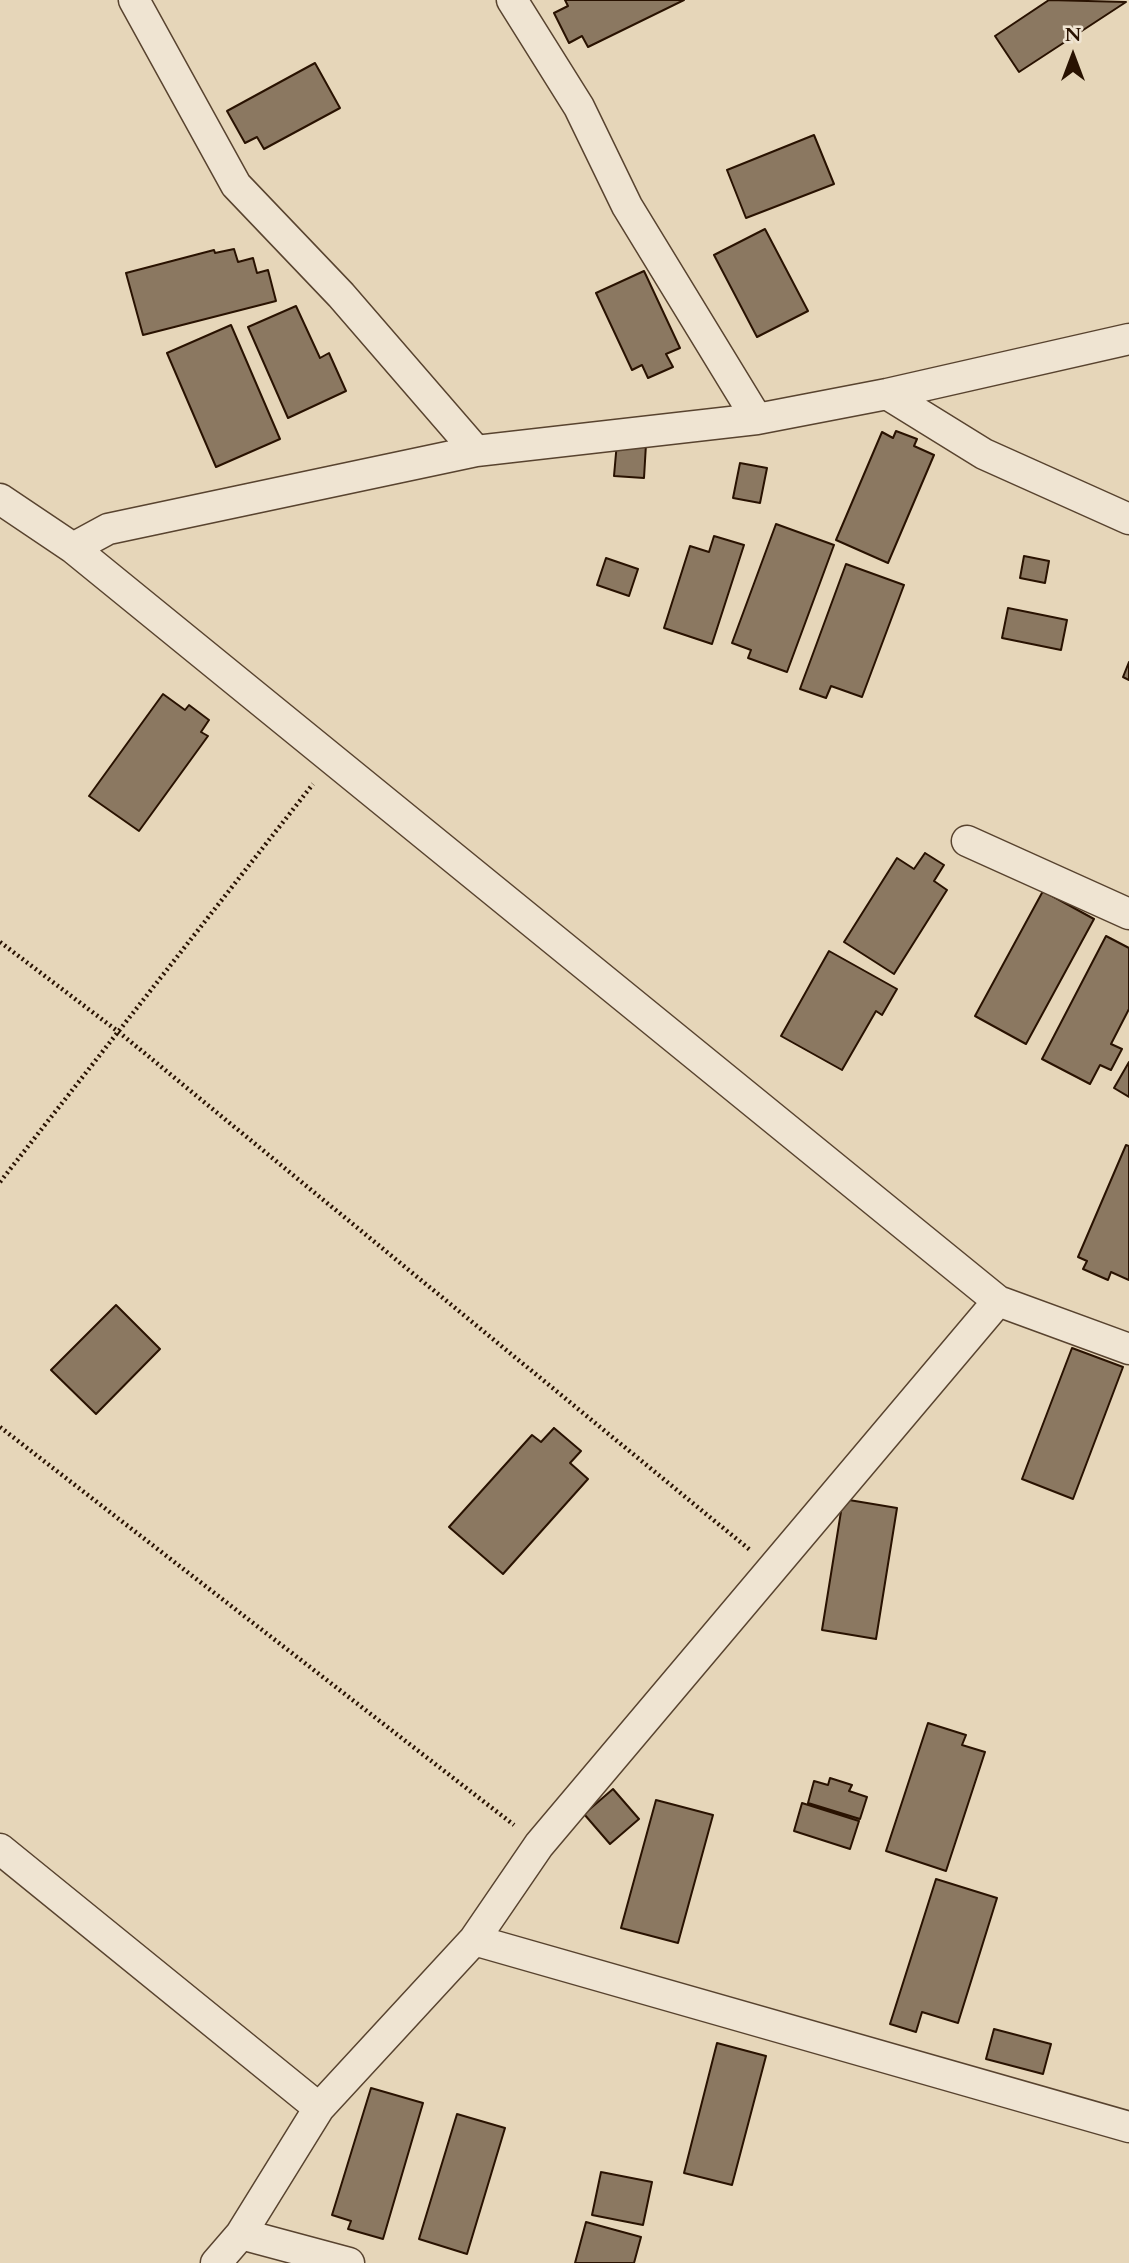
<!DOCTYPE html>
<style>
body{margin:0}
#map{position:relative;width:1129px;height:2263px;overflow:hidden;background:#e6d6b9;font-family:Cardo,serif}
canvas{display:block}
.north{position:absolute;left:1038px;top:21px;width:70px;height:70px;-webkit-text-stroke:5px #efe4d2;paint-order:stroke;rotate:0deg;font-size:19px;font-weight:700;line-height:28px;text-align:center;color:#291201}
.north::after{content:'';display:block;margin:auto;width:24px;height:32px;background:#291201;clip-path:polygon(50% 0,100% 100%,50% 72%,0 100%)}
</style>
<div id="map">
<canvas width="1129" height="2263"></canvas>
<div class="north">N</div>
</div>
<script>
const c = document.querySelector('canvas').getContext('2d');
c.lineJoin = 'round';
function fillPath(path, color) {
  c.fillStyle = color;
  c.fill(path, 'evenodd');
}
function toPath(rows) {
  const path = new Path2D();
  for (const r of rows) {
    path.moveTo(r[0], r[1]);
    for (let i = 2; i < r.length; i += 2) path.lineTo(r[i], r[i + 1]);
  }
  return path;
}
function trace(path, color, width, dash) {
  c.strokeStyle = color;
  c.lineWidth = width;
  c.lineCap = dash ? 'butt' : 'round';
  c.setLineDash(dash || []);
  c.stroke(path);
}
const building = toPath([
 [565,0,684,0,588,47,582,36,569,43,554,13,568,6,565,0],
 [1049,0,1126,2,1019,72,995,36,1049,0],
 [315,63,340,108,264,149,257,137,245,143,227,111,315,63],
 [814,135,834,184,746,218,727,170,814,135],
 [765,229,808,311,757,337,714,255,765,229],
 [234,249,238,262,253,258,257,273,268,270,276,301,143,335,126,273,214,250,215,253,234,249],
 [644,271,680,348,666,354,673,367,648,378,642,365,632,370,596,293,644,271],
 [296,306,320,358,329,353,346,391,288,418,248,327,296,306],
 [231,325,280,439,216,467,167,353,231,325],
 [896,431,917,439,914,446,934,455,888,563,836,540,882,432,893,438,896,431],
 [617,442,646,444,644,478,614,476,617,442],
 [740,463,767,468,760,503,733,498,740,463],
 [776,524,834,545,787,672,748,658,751,650,732,643,776,524],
 [714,536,744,545,712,644,664,628,690,546,709,552,714,536],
 [1024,556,1049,561,1045,583,1020,578,1024,556],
 [606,558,638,569,629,596,597,585,606,558],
 [846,564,904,585,862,697,831,686,826,698,800,689,846,564],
 [1008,608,1067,620,1061,650,1002,638,1008,608],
 [1129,662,1129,680,1123,677,1129,662],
 [163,694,185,710,189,705,209,720,201,732,208,736,139,831,89,796,163,694],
 [925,853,944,865,934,881,947,890,894,974,844,942,897,858,914,869,925,853],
 [1043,891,1094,919,1026,1044,975,1016,1043,891],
 [1106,936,1129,948,1129,1009,1111,1044,1122,1049,1111,1070,1100,1065,1090,1084,1042,1059,1106,936],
 [829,951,897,989,882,1015,876,1011,842,1070,781,1036,829,951],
 [1129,1062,1129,1097,1114,1088,1129,1062],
 [1126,1145,1129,1146,1129,1280,1111,1272,1108,1280,1083,1269,1087,1261,1078,1257,1126,1145],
 [116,1305,160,1349,96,1414,51,1370,116,1305],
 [1072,1348,1123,1367,1073,1499,1022,1479,1072,1348],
 [554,1428,581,1451,570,1463,588,1479,503,1574,449,1527,532,1435,541,1442,554,1428],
 [843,1499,897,1508,876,1639,822,1630,843,1499],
 [928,1723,966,1735,962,1745,985,1752,946,1871,886,1851,928,1723],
 [830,1778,852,1785,849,1791,867,1797,860,1819,808,1803,814,1781,828,1785,830,1778],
 [613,1789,639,1819,610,1844,584,1814,613,1789],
 [656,1800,713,1815,678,1943,621,1928,656,1800],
 [802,1803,859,1821,850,1849,794,1831,802,1803],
 [936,1879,997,1898,958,2023,922,2012,916,2032,890,2024,936,1879],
 [994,2029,1051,2044,1043,2074,986,2059,994,2029],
 [717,2043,766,2056,732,2185,684,2173,717,2043],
 [371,2088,423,2103,383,2239,348,2229,351,2221,332,2215,371,2088],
 [457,2114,505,2128,467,2254,419,2239,457,2114],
 [601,2172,652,2182,643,2225,592,2215,601,2172],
 [586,2222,641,2237,634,2263,575,2263,586,2222]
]);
const path = toPath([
 [0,942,120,1033,750,1550],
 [0,1182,313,784],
 [0,1427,514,1825]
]);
const minor = toPath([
 [134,0,236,185,341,295,476,451],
 [512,0,579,107,627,206,757,419],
 [887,394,984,454,1129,519],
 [0,499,73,548,998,1301,1129,1349],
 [73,548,108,529,476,451,757,419,887,394,1129,339],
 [967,841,1129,914],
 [0,1849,319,2108],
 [474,1940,1129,2127],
 [241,2234,349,2263],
 [216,2263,241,2234,319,2108,474,1940,539,1845,998,1301]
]);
fillPath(building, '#8b7861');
trace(building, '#291201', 2);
trace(minor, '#58432f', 33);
trace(path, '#291201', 4.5, [2, 3.5]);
trace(minor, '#efe4d2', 30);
</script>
